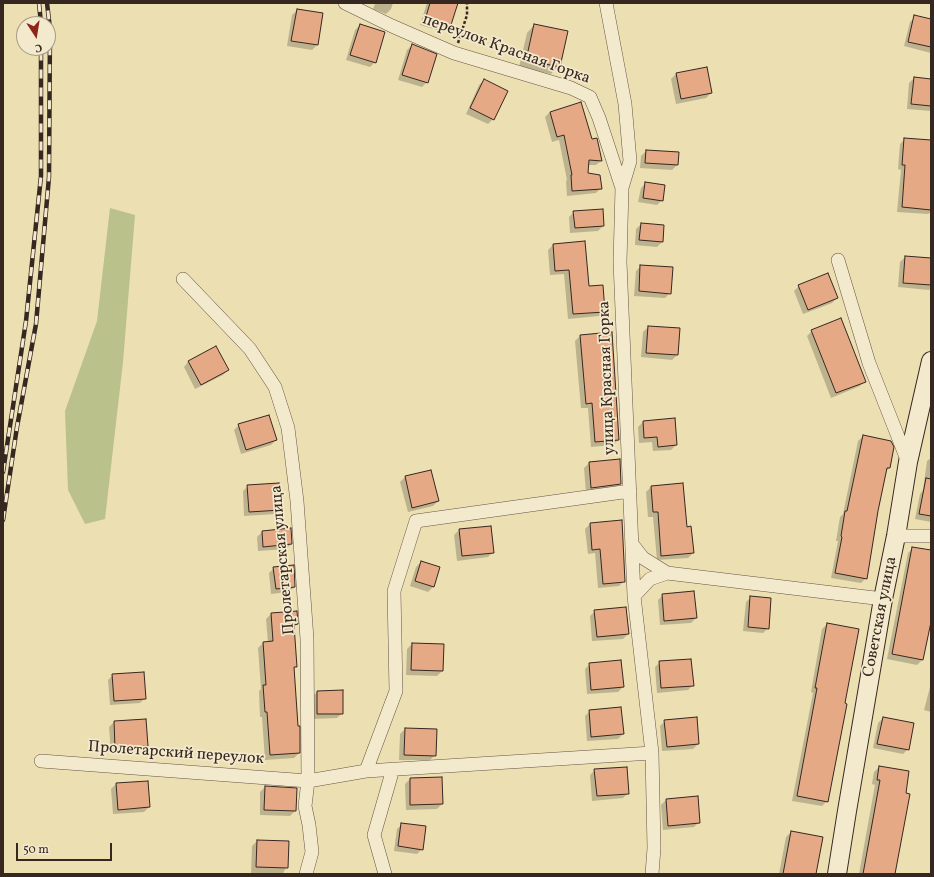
<!DOCTYPE html>
<meta charset="utf-8">
<style>
body{margin:0}
#map{position:relative;width:934px;height:877px;overflow:hidden;background:#ecdfb2;font-family:Vollkorn,serif}
canvas{display:block}
.frame{position:absolute;inset:0;border:4px solid #362721;pointer-events:none}
.north{position:absolute;left:16px;top:16px;width:40px;height:40px;box-sizing:border-box;background:#f3eacd;border:1px solid #a79c88;border-radius:50%;rotate:168deg;font-size:11px;font-weight:700;line-height:16px;text-align:center;color:#362721}
.north::after{content:'';display:block;margin:auto;width:14px;height:18px;background:#8f2418;clip-path:polygon(50% 0,100% 100%,50% 72%,0 100%)}
.scale{position:absolute;left:16px;top:843px;width:96px;height:18px;box-sizing:border-box;border:2px solid #362721;border-top:0;padding-left:5px;font-size:12px;line-height:14px;white-space:nowrap;color:#362721;-webkit-text-stroke:3px #f3eacd;paint-order:stroke}
</style>
<div id="map">
<canvas width="934" height="877"></canvas>
<div class="frame"></div>
<div class="north">С</div>
<div class="scale">50 m</div>
</div>
<script>
const c = document.querySelector('canvas').getContext('2d');
c.lineJoin = 'round';
function fillPath(path, color) {
  c.fillStyle = color;
  c.fill(path, 'evenodd');
}
function toPath(rows) {
  const path = new Path2D();
  for (const r of rows) {
    path.moveTo(r[0], r[1]);
    for (let i = 2; i < r.length; i += 2) path.lineTo(r[i], r[i + 1]);
  }
  return path;
}
function trace(path, color, width, dash) {
  c.strokeStyle = color;
  c.lineWidth = width;
  c.lineCap = dash ? 'butt' : 'round';
  c.setLineDash(dash || []);
  c.stroke(path);
}
function drawText(font, color, halo, rows, align = 'center') {
  c.font = font + ' Vollkorn,serif';
  c.lineWidth = 3.5;
  c.setLineDash([]);
  c.textBaseline = 'middle';
  c.strokeStyle = halo;
  c.fillStyle = color;
  for (const [text, x, y, turn = 0] of rows) {
    c.save();
    c.translate(x, y);
    c.rotate((+turn || 0) * Math.PI / 180);
    c.textAlign = isNaN(turn) ? turn : align;
    if (halo) c.strokeText(text, 0, 0);
    c.fillText(text, 0, 0);
    c.restore();
  }
}
const green = toPath([
 [110,208,135,215,123,362,105,519,85,524,68,490,65,411,97,321]
]);
const shadow = toPath([
 [372,3,393,3,391,9,386,14,373,9,375,4],
 [427,3,457,3,449,27,444,32,420,25],
 [297,10,317,45,312,50,287,46,292,15],
 [915,17,931,20,931,53,904,46,910,22],
 [360,25,375,62,370,67,346,60,355,30],
 [534,25,559,66,551,74,519,67,527,33],
 [412,45,427,82,422,87,398,80,407,50],
 [707,68,711,93,706,98,676,104,671,79,676,74],
 [914,78,931,80,931,111,907,109,909,83],
 [484,80,493,119,488,124,466,114,479,85],
 [550,112,591,141,601,161,596,165,588,165,587,174,601,188,596,193,567,196,566,181,567,180,559,140,552,142,545,117],
 [905,139,931,141,931,212,928,214,897,212,901,170,898,169,900,144],
 [646,151,678,153,677,165,672,170,640,168,641,156],
 [646,183,662,200,657,205,638,202,641,188],
 [574,212,603,226,598,231,570,233,569,217],
 [641,224,662,242,657,247,635,245,636,229],
 [584,243,588,287,604,311,599,316,568,319,564,274,550,275,548,250,553,245],
 [905,257,931,259,931,288,929,290,898,287,900,262],
 [641,266,670,293,665,298,634,296,636,271],
 [799,286,837,298,832,303,803,314,794,291],
 [648,327,677,355,672,360,641,357,643,332],
 [812,331,865,381,860,386,831,398,807,336],
 [580,336,618,440,613,445,591,447,588,408,581,408,575,341],
 [216,347,228,370,223,375,195,389,184,367,188,362],
 [643,422,676,445,671,450,653,451,652,442,639,443,638,427],
 [239,425,276,440,271,445,241,454,234,430],
 [863,436,889,468,886,471,877,511,866,578,861,583,831,578,838,541,836,541,840,517,843,514,858,441],
 [931,458,931,522,915,519,920,494,923,490,927,461],
 [619,460,620,484,615,489,586,493,584,468,589,463],
 [430,471,438,501,433,506,408,512,400,482,405,477],
 [248,486,280,509,275,514,244,516,243,491],
 [651,487,686,528,693,553,688,558,657,560,653,517,648,517,646,492],
 [590,524,624,581,619,586,598,588,595,553,588,554,585,529],
 [490,527,493,552,488,557,457,561,454,535,459,530],
 [290,529,291,544,286,549,258,551,257,537,262,532],
 [913,548,931,551,931,615,922,660,917,665,887,659,908,553],
 [421,562,433,587,428,592,410,586,416,567],
 [274,568,294,587,289,592,271,594,269,573],
 [663,595,696,618,691,623,660,625,658,600],
 [751,597,768,628,763,633,743,631,746,602],
 [595,611,628,634,623,639,592,641,590,616],
 [271,614,296,624,293,627,296,666,293,669,299,753,294,758,265,760,262,717,260,717,259,691,261,689,258,648,263,643,268,643,266,619],
 [827,624,827,801,822,806,792,801,813,693,811,692,822,629],
 [412,644,442,671,437,676,406,675,407,649],
 [660,662,693,685,688,690,657,693,655,667],
 [590,664,623,687,618,692,587,694,585,669],
 [113,675,145,698,140,703,110,705,108,680],
 [931,683,931,712,924,710],
 [317,692,342,713,337,718,312,719,312,697],
 [590,711,623,734,618,739,587,741,585,716],
 [883,718,908,749,903,754,873,748,878,723],
 [145,720,147,746,142,751,111,753,109,727,114,722],
 [665,721,698,744,693,749,662,751,660,726],
 [405,729,435,755,430,760,399,760,400,734],
 [879,767,894,874,859,874,875,785,872,784,874,772],
 [595,770,628,793,623,798,592,801,590,775],
 [410,779,442,804,437,809,406,810,405,784],
 [116,784,149,807,144,812,113,814,111,789],
 [265,787,295,811,290,816,260,815,260,792],
 [666,800,699,822,694,827,663,830,661,805],
 [402,824,422,849,417,854,394,851,397,829],
 [791,832,815,874,779,874,786,837],
 [257,841,287,867,284,871,283,874,251,874,252,846]
]);
const building = toPath([
 [430,3,458,3,450,28,425,20,430,3],
 [297,9,323,13,318,45,291,41,297,9],
 [914,15,931,19,931,47,908,42,914,15],
 [360,24,385,32,376,63,350,55,360,24],
 [534,24,568,31,560,67,526,60,534,24],
 [412,44,437,54,428,83,402,75,412,44],
 [707,67,712,93,681,99,676,73,707,67],
 [914,77,931,79,931,106,911,104,914,77],
 [484,79,508,91,494,120,470,108,484,79],
 [581,102,592,139,597,138,602,161,589,160,588,173,600,175,602,189,572,191,571,175,572,175,564,135,557,137,550,112,581,102],
 [904,138,931,140,931,210,902,207,905,165,902,165,904,138],
 [646,150,679,152,678,165,645,163,646,150],
 [645,182,665,185,663,201,643,198,645,182],
 [603,209,604,226,575,228,573,211,603,209],
 [641,223,664,225,663,242,639,240,641,223],
 [585,241,589,286,603,285,605,312,573,314,569,270,555,271,553,244,585,241],
 [905,256,931,258,931,285,903,283,905,256],
 [640,265,673,267,671,294,639,291,640,265],
 [828,273,838,298,808,310,798,285,828,273],
 [841,318,866,382,836,393,811,330,841,318],
 [648,326,680,328,678,355,646,353,648,326],
 [612,332,619,440,595,442,592,403,586,404,580,335,612,332],
 [216,346,229,370,201,385,188,361,216,346],
 [269,415,277,440,246,450,238,424,269,415],
 [675,418,677,445,658,447,657,437,644,438,643,421,675,418],
 [863,435,891,441,894,447,890,468,887,468,878,511,867,579,835,573,842,537,841,536,845,511,847,511,863,435],
 [620,459,621,484,591,488,589,462,620,459],
 [431,470,439,501,412,508,405,476,431,470],
 [926,478,931,479,931,516,919,514,926,478],
 [279,483,281,510,249,512,247,485,279,483],
 [683,483,687,527,691,526,694,553,661,556,658,512,653,512,651,486,683,483],
 [622,520,625,582,603,584,600,549,592,550,590,523,622,520],
 [491,526,494,553,462,556,459,529,491,526],
 [291,528,292,544,263,547,262,531,291,528],
 [912,547,931,550,931,622,923,660,892,654,912,547],
 [421,561,440,567,434,587,415,581,421,561],
 [294,565,295,587,276,589,273,567,294,565],
 [694,591,697,618,664,621,662,594,694,591],
 [750,596,771,598,769,629,748,627,750,596],
 [626,607,629,634,597,637,594,610,626,607],
 [297,611,298,624,294,625,297,667,294,667,298,726,300,726,300,753,270,755,267,712,265,712,263,685,266,685,263,642,273,641,271,613,297,611],
 [827,623,859,629,845,703,847,704,828,802,797,796,817,688,815,688,827,623],
 [412,643,444,644,443,671,411,670,412,643],
 [691,659,694,686,661,688,659,661,691,659],
 [621,660,624,687,591,690,589,663,621,660],
 [144,672,146,699,114,701,112,674,144,672],
 [343,690,343,714,317,714,317,691,343,690],
 [621,707,624,734,591,737,589,710,621,707],
 [697,717,699,744,667,747,664,720,697,717],
 [883,717,914,723,909,750,877,744,883,717],
 [146,719,148,746,115,748,114,721,146,719],
 [405,728,437,729,436,756,404,755,405,728],
 [879,766,909,771,906,793,910,794,895,874,863,874,880,780,877,780,879,766],
 [627,767,629,794,597,796,594,769,627,767],
 [442,777,443,804,410,805,410,778,442,777],
 [148,781,150,807,118,810,116,783,148,781],
 [265,786,297,788,296,811,264,810,265,786],
 [698,796,700,823,668,826,666,799,698,796],
 [401,823,426,826,423,850,398,846,401,823],
 [791,831,823,837,816,874,783,874,791,831],
 [257,840,289,841,288,868,256,867,257,840]
]);
const path = toPath([
 [458,43,467,15,467,3]
]);
const street = toPath([
 [345,3,392,26,454,53,571,88,590,97,599,118,622,188],
 [606,3,625,104,630,161,622,188,620,262,634,596,652,753,654,848,652,874],
 [838,260,869,363,908,462],
 [183,279,250,349,275,387,288,428,297,501,307,639,308,781,305,806,309,825,312,852,306,874],
 [896,536,931,536],
 [632,544,643,558,667,573],
 [634,596,650,579,667,573,883,599],
 [41,761,308,781,366,771,652,753],
 [366,771,396,691,394,591,416,521,630,491],
 [385,874,374,835,393,769]
]);
const secondary = toPath([
 [837,874,847,811,883,599,896,536,908,462,931,361]
]);
const rail = toPath([
 [39,3,41,24],
 [3,472,26,321,41,176,41,48],
 [3,520,17,427,36,324,49,177,50,29,47,3]
]);
const streetNames = [
 ["переулок Красная Горка",506,50,20],
 ["улица Красная Горка",608,378,-92],
 ["Пролетарская улица",284,560,-95],
 ["Советская улица",881,617,-79],
 ["Пролетарский переулок",176,754,4]
];
fillPath(green, '#bbc18a');
fillPath(shadow, '#0003');
fillPath(building, '#e6a986');
trace(building, '#362721', 1);
trace(street, '#645545', 14);
trace(secondary, '#362721', 20);
trace(path, '#362721', 2.5, [3, 2]);
trace(street, '#f3eacd', 13);
trace(secondary, '#f3eacd', 18);
trace(rail, '#362721', 4.5);
trace(rail, '#f3eacd', 3, [9]);
drawText('16px', '#362721', '#f3eacd', streetNames);
</script>
